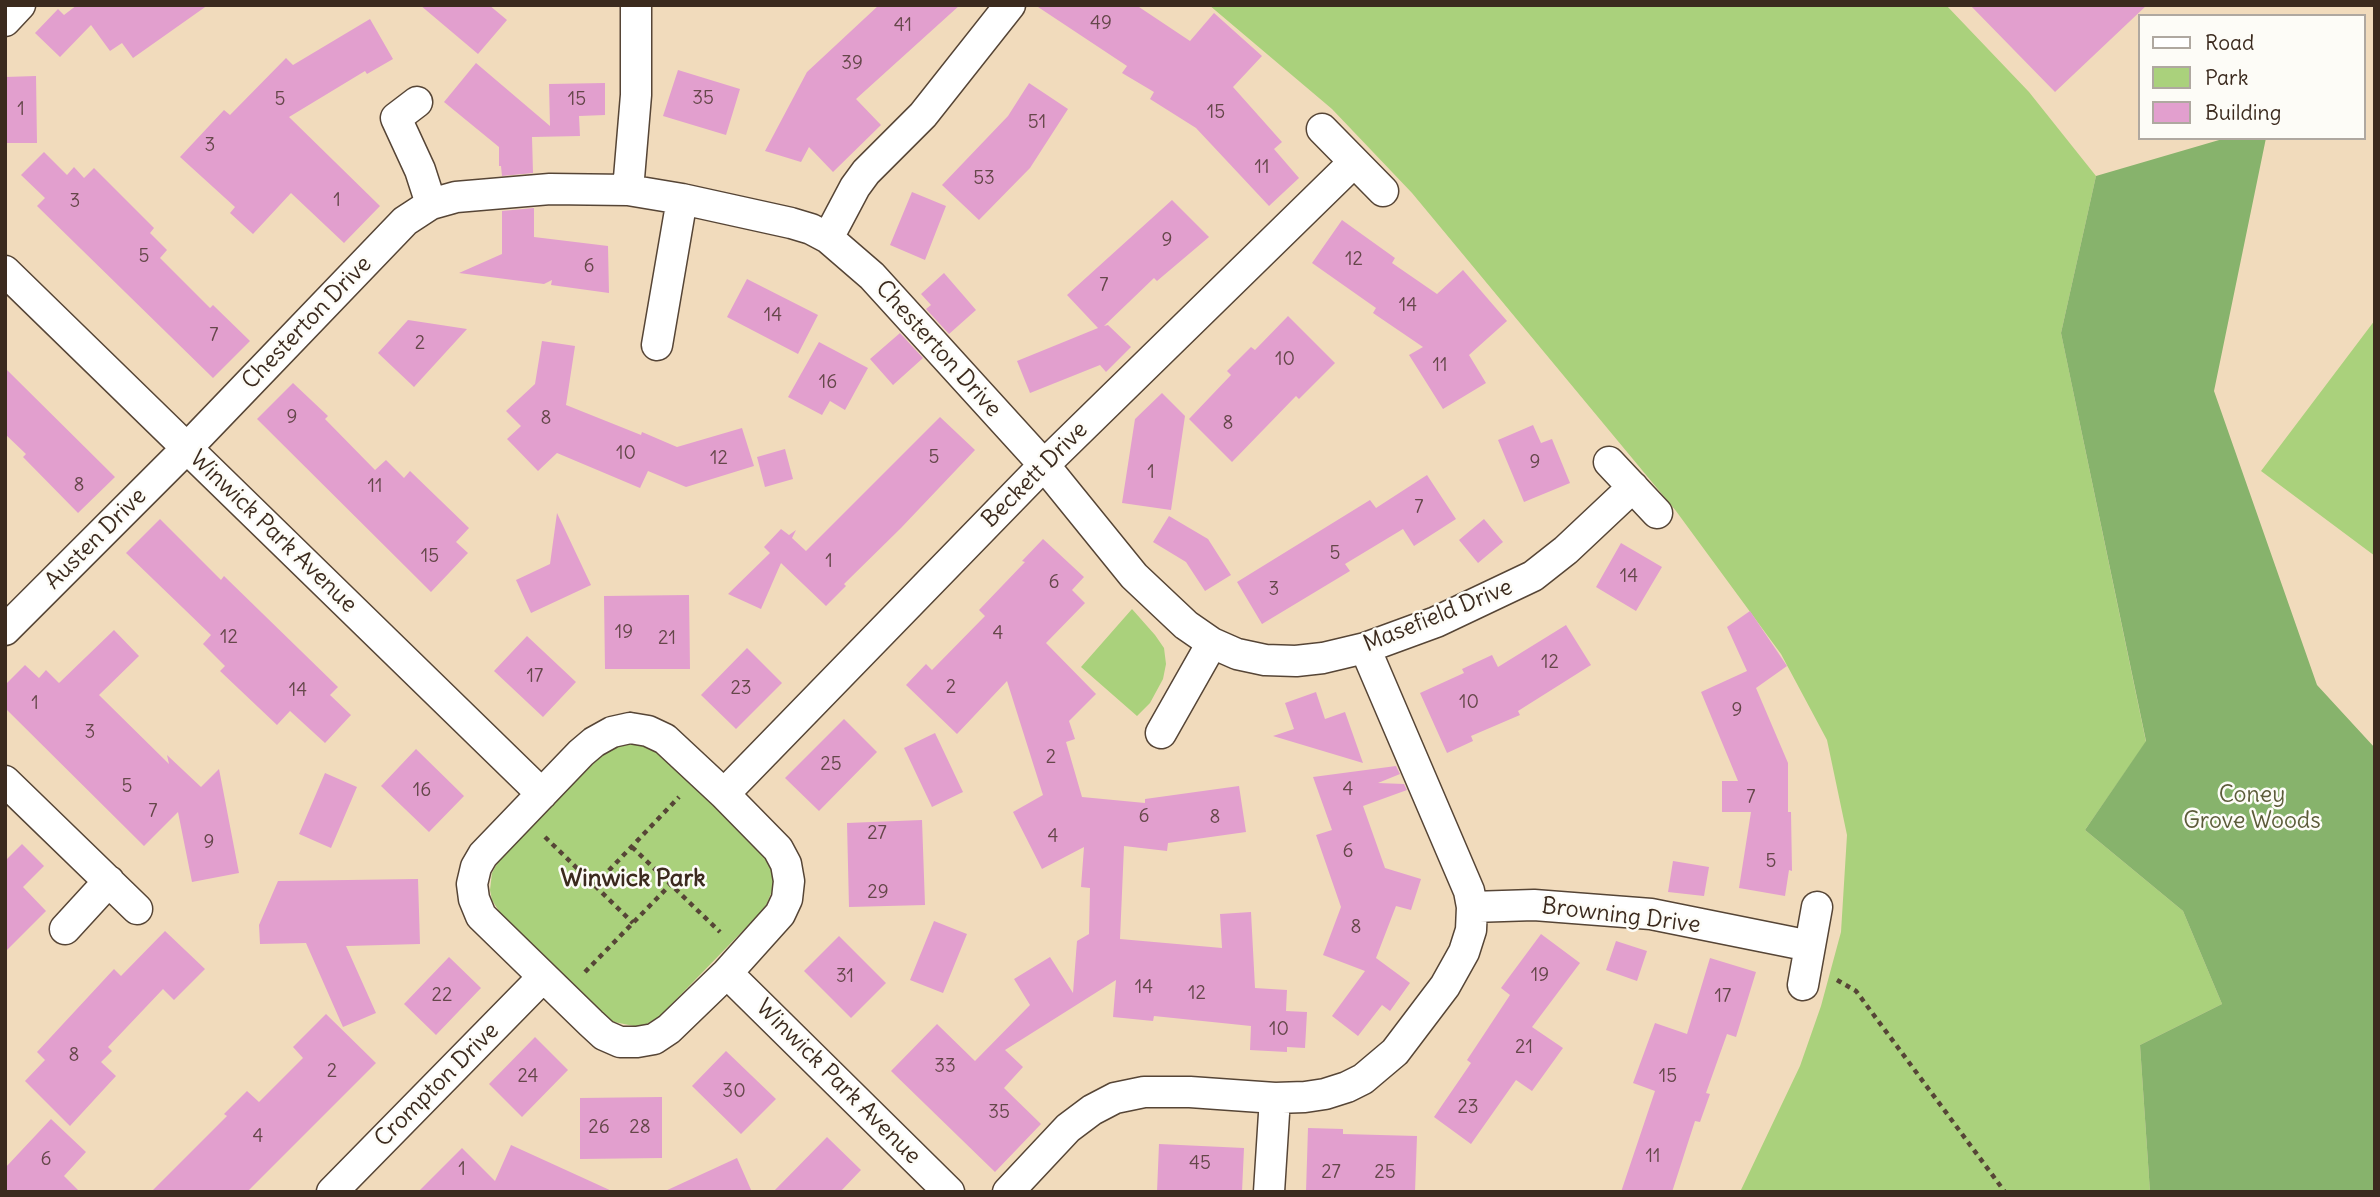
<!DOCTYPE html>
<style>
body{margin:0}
#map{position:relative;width:2380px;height:1197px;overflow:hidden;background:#f1dbbc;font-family:Delius,sans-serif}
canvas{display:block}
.frame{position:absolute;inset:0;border:7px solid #3b2a1e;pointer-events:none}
.legend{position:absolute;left:2138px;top:14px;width:228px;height:126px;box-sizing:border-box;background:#fdfcf7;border:2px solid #afa8a0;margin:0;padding:9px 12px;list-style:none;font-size:21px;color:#3b2a1e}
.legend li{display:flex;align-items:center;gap:14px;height:35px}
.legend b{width:35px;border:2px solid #afa8a0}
</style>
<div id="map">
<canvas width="2380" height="1197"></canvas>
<div class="frame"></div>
<ul class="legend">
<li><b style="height:9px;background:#fff"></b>Road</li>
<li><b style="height:19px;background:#aad17c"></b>Park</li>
<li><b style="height:19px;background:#e29fce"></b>Building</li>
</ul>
</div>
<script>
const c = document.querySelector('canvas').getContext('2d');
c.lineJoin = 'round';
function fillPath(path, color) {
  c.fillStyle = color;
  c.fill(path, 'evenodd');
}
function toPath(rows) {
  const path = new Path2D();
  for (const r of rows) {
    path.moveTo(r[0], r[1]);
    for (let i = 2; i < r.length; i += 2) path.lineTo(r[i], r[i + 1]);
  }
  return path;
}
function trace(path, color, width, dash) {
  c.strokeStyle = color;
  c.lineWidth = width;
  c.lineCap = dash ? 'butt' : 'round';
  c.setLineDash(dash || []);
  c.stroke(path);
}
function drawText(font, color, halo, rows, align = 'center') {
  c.font = font + ' Delius,sans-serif';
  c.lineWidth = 5;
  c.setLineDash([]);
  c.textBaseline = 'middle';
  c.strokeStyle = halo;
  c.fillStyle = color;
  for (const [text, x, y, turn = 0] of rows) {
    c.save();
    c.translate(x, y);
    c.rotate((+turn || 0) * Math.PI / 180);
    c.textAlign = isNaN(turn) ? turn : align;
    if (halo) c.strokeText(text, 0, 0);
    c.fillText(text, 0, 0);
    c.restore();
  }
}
const green = toPath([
 [1209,5,1946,5,2029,92,2096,176,2061,333,2146,742,2085,830,2183,911,2222,1004,2140,1045,2150,1192,1740,1192,1800,1066,1821,1006,1841,932,1847,835,1827,740,1781,654,1676,511,1412,193,1332,109],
 [2375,320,2375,556,2261,471],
 [1132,609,1155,635,1164,648,1166,664,1163,679,1150,703,1137,716,1081,667],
 [631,742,649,746,664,755,762,852,772,869,774,886,765,908,659,1017,643,1026,634,1026,614,1022,605,1017,502,916,492,900,490,890,492,873,500,858,606,751,614,745]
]);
const forest = toPath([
 [2226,138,2266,138,2214,391,2317,685,2375,748,2375,1192,2150,1192,2140,1045,2222,1004,2183,911,2085,830,2146,741,2061,333,2096,176]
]);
const building = toPath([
 [77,5,208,5,133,58,122,43,110,51,91,25,60,57,35,33,58,9,64,15],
 [420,5,489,5,507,20,478,54],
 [879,5,960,5,856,99,881,125,833,172,809,147,801,162,765,151,807,72],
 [1035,5,1136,5,1190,41,1214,13,1262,56,1233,87,1282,142,1274,149,1299,178,1269,206,1196,128,1150,99,1154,92,1122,73,1127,66],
 [1970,5,2147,5,2055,92],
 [370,19,393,59,367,74,365,71,289,117,380,206,344,243,291,193,253,234,230,213,235,207,180,157,224,110,230,115,286,58,293,65],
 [476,63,550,126,549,84,605,83,605,115,579,116,580,136,532,137,533,173,502,176,501,166,499,166,499,147,444,102],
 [678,70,740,89,726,135,663,116],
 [36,76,37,143,5,143,5,77],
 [1029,83,1068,109,1030,168,979,220,942,185,1008,116],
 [44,152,67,175,74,167,84,178,94,168,154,228,150,233,167,250,160,258,210,308,213,305,250,341,213,378,37,206,45,198,21,175],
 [912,192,946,206,925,260,890,245],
 [1172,200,1209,237,1157,281,1154,278,1104,326,1108,325,1131,347,1106,372,1100,365,1030,393,1017,361,1098,328,1067,295],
 [534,208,534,237,608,246,609,293,551,285,552,280,544,284,459,273,502,254,502,211],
 [1342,220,1395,258,1392,263,1437,294,1463,270,1507,321,1469,355,1486,383,1443,409,1409,355,1423,347,1373,313,1376,308,1312,263],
 [944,273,976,310,949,334,926,309,931,305,921,294],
 [747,279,818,315,798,354,727,317],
 [1288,316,1335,363,1299,399,1296,396,1232,462,1189,419,1231,375,1227,371,1251,347,1255,350],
 [408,320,467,329,414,387,378,353],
 [900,333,923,358,893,385,870,359],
 [542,341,575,346,566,405,641,435,642,432,677,447,742,428,754,466,686,487,648,471,640,488,557,453,538,471,507,439,521,426,506,411,535,384],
 [819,342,868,368,845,410,830,401,822,415,788,397],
 [5,368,115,477,78,513,23,457,26,454,5,434],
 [293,383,328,416,325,419,375,470,386,460,404,478,410,471,469,528,456,542,468,553,431,592,257,419],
 [1162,393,1185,416,1171,510,1122,503,1135,419],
 [940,417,975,450,901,528,844,584,846,586,826,606,781,563,761,609,728,594,770,553,764,547,781,529,789,535,796,530,792,538,806,551],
 [1533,425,1541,443,1552,439,1570,483,1524,502,1498,440],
 [785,449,793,479,765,487,757,457],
 [1427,475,1456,519,1414,546,1403,529,1345,564,1350,571,1262,624,1237,582,1370,500,1376,508],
 [557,513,591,585,531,613,516,580,550,564],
 [1169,516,1208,539,1231,575,1205,591,1186,562,1153,542],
 [160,519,221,580,224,576,338,687,330,695,351,715,325,743,290,711,277,725,220,671,225,666,203,644,211,635,126,553],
 [1484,519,1503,542,1478,563,1459,540],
 [1043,539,1084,577,1072,590,1085,603,1046,643,1096,694,1069,721,1075,739,1066,742,1082,797,1145,803,1145,799,1239,786,1246,832,1168,843,1167,851,1124,846,1120,939,1222,948,1220,914,1251,912,1255,988,1287,990,1286,1011,1307,1012,1305,1048,1287,1047,1287,1052,1250,1050,1251,1026,1154,1016,1153,1021,1113,1017,1116,980,1005,1050,1023,1067,1004,1088,1041,1124,995,1172,891,1071,937,1024,975,1061,1030,1005,1014,979,1050,957,1073,993,1077,941,1089,934,1090,888,1081,887,1084,847,1042,869,1013,812,1043,795,1007,681,957,734,906,685,926,664,932,670,985,616,979,610,1025,562,1022,561],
 [1621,543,1662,567,1636,611,1596,587],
 [689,595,690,669,605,669,604,596],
 [1750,611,1787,666,1756,688,1788,763,1788,812,1791,812,1792,871,1789,870,1785,896,1739,888,1751,812,1722,812,1722,781,1738,781,1701,692,1747,671,1727,627],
 [1566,625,1591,665,1518,711,1520,715,1471,736,1473,741,1447,753,1420,693,1464,673,1462,669,1492,655,1498,667],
 [114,630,139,656,99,695,169,764,167,755,201,787,219,769,239,873,192,882,178,812,144,846,5,708,5,685,25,665,39,678,46,670,59,683],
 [527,636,576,682,543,717,494,671],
 [747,648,782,683,736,729,701,695],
 [1316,692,1325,719,1345,712,1363,763,1273,736,1294,729,1285,703],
 [844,719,877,752,819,811,785,778],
 [935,733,963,792,932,807,904,748],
 [416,749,464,796,429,832,381,786],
 [1396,766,1400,774,1378,783,1404,784,1407,790,1363,806,1385,868,1421,879,1411,910,1396,906,1376,958,1410,983,1390,1011,1382,1005,1358,1036,1332,1016,1365,971,1323,955,1341,907,1316,835,1332,830,1313,777],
 [325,773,357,787,331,848,299,834],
 [922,820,925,905,849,907,847,823],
 [22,844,44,866,23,887,46,911,5,952,5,861],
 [1673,861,1709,867,1704,896,1668,892],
 [418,879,420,944,346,946,376,1013,343,1027,306,943,260,944,259,925,278,881],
 [934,921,967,934,943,993,910,980],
 [165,931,205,969,174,1000,163,989,108,1047,112,1051,101,1062,116,1076,70,1126,25,1081,45,1060,37,1052,114,969,121,976],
 [1541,934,1580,963,1532,1027,1563,1048,1532,1091,1516,1080,1471,1144,1434,1117,1471,1063,1467,1060,1510,995,1501,988],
 [839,936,886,983,851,1018,804,971],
 [1616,941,1647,951,1637,981,1606,970],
 [449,957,481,988,436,1035,404,1004],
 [1710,958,1756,972,1736,1037,1727,1034,1706,1093,1710,1094,1700,1122,1695,1121,1672,1192,1621,1192,1655,1091,1633,1083,1655,1023,1687,1034],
 [326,1014,376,1063,247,1192,151,1192,227,1116,224,1114,247,1091,259,1102,303,1058,293,1047],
 [535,1037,568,1070,522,1117,489,1084],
 [726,1051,776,1099,741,1134,692,1086],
 [662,1097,662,1158,580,1159,580,1098],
 [51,1119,86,1152,64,1176,80,1192,5,1192,5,1168],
 [1308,1128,1343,1129,1343,1134,1417,1136,1415,1192,1306,1192],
 [827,1137,861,1170,840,1192,773,1192],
 [1159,1144,1244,1148,1242,1192,1157,1192],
 [511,1145,614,1192,418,1192,462,1148,495,1181],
 [737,1158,752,1192,663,1192]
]);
const path = toPath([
 [545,837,633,923],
 [632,847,720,932],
 [595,885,679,797],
 [585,972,670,885],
 [1837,980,1856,991,2005,1192]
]);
const minor = toPath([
 [5,21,20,5],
 [417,102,396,118,420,170,431,204],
 [1322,129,1383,191],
 [628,190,636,95,636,5],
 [828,238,855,187,866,172,923,115,1010,5],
 [5,271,542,794],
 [657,345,682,199],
 [1609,462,1657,513],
 [5,630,187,448,405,221,431,204,456,197,550,189,628,190,682,199,791,223,811,229,828,238,872,276,1044,465,1134,576,1186,625,1212,643,1237,654,1265,660,1296,661,1323,658,1365,648,1436,622,1533,576,1566,550,1633,487],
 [630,728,648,731,665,739,724,794,778,849,786,864,789,881,787,899,780,914,727,973,669,1029,654,1039,637,1042,620,1042,604,1035,591,1023,481,916,474,899,472,884,476,867,483,855,581,753,594,742,612,732,630,728],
 [1161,733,1212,643],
 [5,781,137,909],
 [724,794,1044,465,1354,162],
 [1472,907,1534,905,1651,914,1810,946],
 [65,929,109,881],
 [727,973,949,1192],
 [1803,985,1817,907],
 [332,1192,543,977],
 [1008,1192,1068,1128,1092,1110,1115,1098,1144,1092,1190,1092,1275,1098,1305,1097,1325,1094,1347,1087,1363,1079,1395,1052,1445,986,1464,952,1471,930,1472,907,1469,891,1365,648],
 [1269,1192,1275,1098]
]);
const numberNames = [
 ["49",1101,24],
 ["41",903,26],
 ["39",852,64],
 ["35",703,99],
 ["5",280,100],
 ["15",577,100],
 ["1",21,110],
 ["15",1216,113],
 ["51",1037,123],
 ["3",210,146],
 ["11",1262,168],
 ["53",984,179],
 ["1",337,201],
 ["3",75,202],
 ["9",1167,241],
 ["5",144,257],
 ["12",1354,260],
 ["6",589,267],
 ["7",1104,286],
 ["14",1408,306],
 ["14",773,316],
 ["7",214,336],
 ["2",420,344],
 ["10",1285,360],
 ["11",1440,366],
 ["16",828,383],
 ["9",292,418],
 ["8",546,419],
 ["8",1228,424],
 ["10",626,454],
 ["5",934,458],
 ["12",719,459],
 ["9",1535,463],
 ["1",1151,473],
 ["8",79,486],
 ["11",375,487],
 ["7",1419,508],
 ["5",1335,554],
 ["15",430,557],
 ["1",829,562],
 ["14",1629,577],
 ["6",1054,583],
 ["3",1274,590],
 ["19",624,633],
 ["4",998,634],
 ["12",229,638],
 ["21",667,639],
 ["12",1550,663],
 ["17",535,677],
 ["2",951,688],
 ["23",741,689],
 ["14",298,691],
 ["10",1469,703],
 ["1",35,704],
 ["9",1737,711],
 ["3",90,733],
 ["2",1051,758],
 ["25",831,765],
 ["5",127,787],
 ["4",1348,790],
 ["16",422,791],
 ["7",1751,798],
 ["7",153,812],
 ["6",1144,817],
 ["8",1215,818],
 ["27",877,834],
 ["4",1053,837],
 ["9",209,843],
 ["6",1348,852],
 ["5",1771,862],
 ["29",878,893],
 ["8",1356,928],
 ["19",1540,976],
 ["31",845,977],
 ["14",1144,988],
 ["12",1197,994],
 ["22",442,996],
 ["17",1723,997],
 ["10",1279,1030],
 ["21",1524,1048],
 ["8",74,1056],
 ["33",945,1067],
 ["2",332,1072],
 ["24",528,1077],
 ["15",1668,1077],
 ["30",734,1092],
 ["23",1468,1108],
 ["35",999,1113],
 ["26",599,1128],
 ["28",640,1128],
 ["4",258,1137],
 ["11",1653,1157],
 ["6",46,1160],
 ["45",1200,1164],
 ["1",462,1170],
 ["27",1331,1173],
 ["25",1385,1173]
];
const streetNames = [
 ["Chesterton Drive",307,323,-46],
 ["Chesterton Drive",938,349,48],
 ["Beckett Drive",1035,475,-45],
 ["Winwick Park Avenue",273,532,44],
 ["Austen Drive",96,539,-45],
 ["Masefield Drive",1438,616,-22],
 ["Browning Drive",1621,916,7],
 ["Winwick Park Avenue",838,1082,45],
 ["Crompton Drive",437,1085,-45]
];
const parkNames = [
 ["Coney",2252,795],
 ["Grove Woods",2252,821]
];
const neighbourhoodNames = [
 ["Winwick Park",633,879]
];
fillPath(green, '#aad17c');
fillPath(forest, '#87b36c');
fillPath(building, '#e29fce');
trace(minor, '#564536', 33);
trace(path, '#564536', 4.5, [5, 5]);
trace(minor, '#fff', 30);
drawText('19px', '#65474a', null, numberNames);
drawText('23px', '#3b2a1e', '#fdfcf7', streetNames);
drawText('23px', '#5c5c3a', '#fdfcf7', parkNames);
drawText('bold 24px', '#3b2a1e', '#fdfcf7', neighbourhoodNames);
</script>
